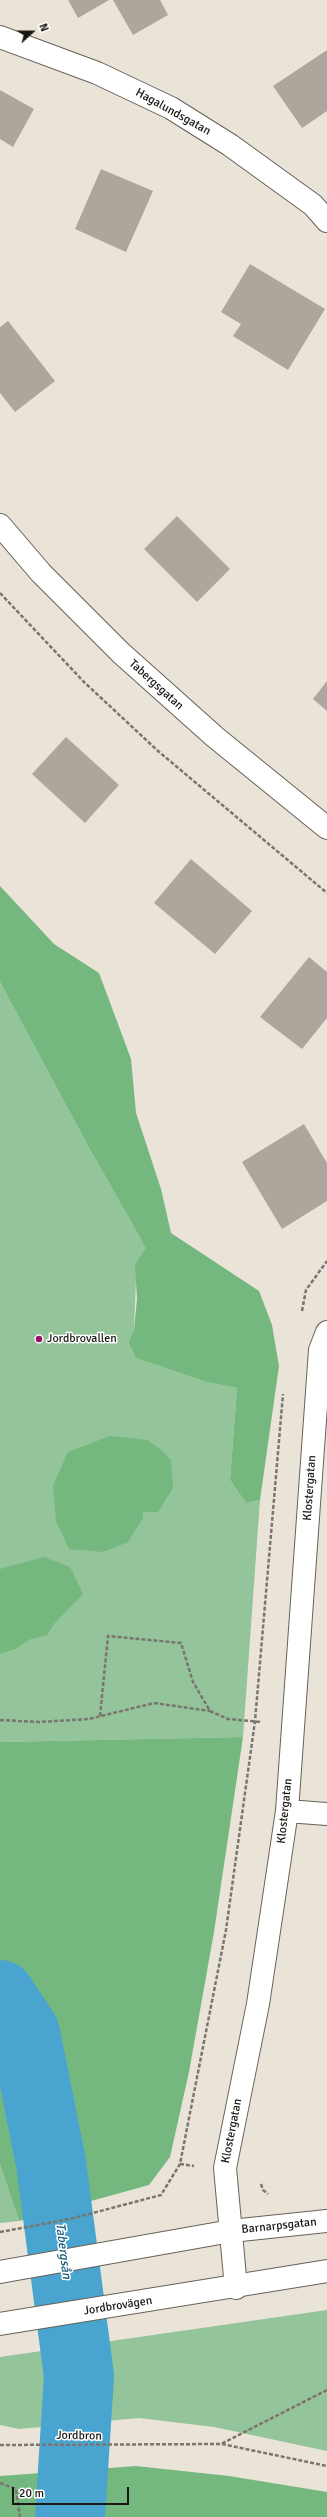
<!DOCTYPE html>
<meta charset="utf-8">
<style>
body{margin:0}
#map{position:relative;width:327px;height:2517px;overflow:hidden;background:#eae3d8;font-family:Signika,sans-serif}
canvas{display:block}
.north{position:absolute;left:12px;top:12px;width:40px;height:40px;-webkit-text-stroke:3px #fff;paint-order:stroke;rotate:69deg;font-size:11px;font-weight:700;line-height:16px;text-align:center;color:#1a1713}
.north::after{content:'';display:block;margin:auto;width:14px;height:18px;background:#1a1713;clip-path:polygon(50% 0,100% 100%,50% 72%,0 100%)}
.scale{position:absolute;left:12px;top:2487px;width:117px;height:18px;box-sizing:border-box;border:2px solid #1a1713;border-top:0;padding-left:5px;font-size:12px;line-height:14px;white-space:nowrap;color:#1a1713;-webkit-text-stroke:3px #fff;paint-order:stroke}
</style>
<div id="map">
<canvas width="327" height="2517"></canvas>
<div class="north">N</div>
<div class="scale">20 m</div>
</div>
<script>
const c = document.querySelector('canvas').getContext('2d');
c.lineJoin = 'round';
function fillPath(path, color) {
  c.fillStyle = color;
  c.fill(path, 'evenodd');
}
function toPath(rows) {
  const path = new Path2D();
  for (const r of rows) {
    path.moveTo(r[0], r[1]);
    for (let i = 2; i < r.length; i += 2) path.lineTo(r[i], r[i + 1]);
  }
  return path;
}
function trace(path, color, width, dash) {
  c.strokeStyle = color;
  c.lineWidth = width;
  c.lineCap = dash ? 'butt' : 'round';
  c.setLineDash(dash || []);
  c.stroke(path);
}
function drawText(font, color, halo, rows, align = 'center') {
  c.font = font + ' Signika,sans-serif';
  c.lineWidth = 3;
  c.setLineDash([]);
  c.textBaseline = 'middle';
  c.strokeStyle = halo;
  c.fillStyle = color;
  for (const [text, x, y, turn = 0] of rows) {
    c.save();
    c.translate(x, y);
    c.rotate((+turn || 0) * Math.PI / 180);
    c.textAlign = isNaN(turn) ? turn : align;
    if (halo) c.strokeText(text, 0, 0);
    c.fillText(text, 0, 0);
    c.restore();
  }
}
const green = toPath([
 [0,982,88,1146,141,1239,158,1255,136,1279,134,1330,128,1342,136,1358,206,1382,237,1388,230,1480,246,1503,260,1500,243,1737,0,1742],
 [0,2164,19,2221,0,2223],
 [327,2310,327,2451,214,2427,139,2418,19,2429,0,2425,0,2357]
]);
const forest = toPath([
 [0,886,54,944,99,973,131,1059,136,1113,161,1189,171,1233,259,1291,272,1325,279,1366,260,1500,246,1503,230,1480,237,1388,206,1382,136,1358,128,1342,134,1330,137,1299,135,1264,146,1248,88,1146,0,982],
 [110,1436,148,1440,161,1450,171,1460,173,1488,158,1512,143,1512,143,1518,128,1542,103,1552,69,1549,56,1521,53,1486,68,1452],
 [44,1557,70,1567,83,1594,54,1624,47,1635,31,1639,15,1649,0,1654,0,1569],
 [243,1737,214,1932,189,2072,170,2157,149,2185,19,2221,0,2164,0,1742],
 [136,2466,229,2476,327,2492,327,2517,0,2517,0,2476]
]);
const river = toPath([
 [0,1995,25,2033,51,2163,79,2376,70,2517]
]);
const building = toPath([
 [68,0,109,0,78,18],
 [113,0,160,0,168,15,133,35],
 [327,50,327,111,302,128,273,86],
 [0,90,34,109,13,147,0,139],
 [101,169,153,191,126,252,75,229],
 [250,264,325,309,288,370,233,336,241,324,221,312],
 [8,321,55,381,15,412,0,393,0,327],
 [177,516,230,569,197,602,144,549],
 [327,681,327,711,313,699],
 [66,737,119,785,85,823,32,774],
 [191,859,252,911,215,954,154,903],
 [309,957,327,972,327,1018,302,1049,260,1017],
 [304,1124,327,1163,327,1201,282,1229,242,1162]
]);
const path = toPath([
 [0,593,84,682,158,751,327,893],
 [302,1311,306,1290,327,1261],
 [100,1716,108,1636,181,1643,193,1682,210,1711,228,1719,262,1722],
 [0,1720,39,1722,89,1719,154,1703,210,1711],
 [180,2164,194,2166],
 [261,2184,263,2190,268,2194],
 [0,2232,70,2219,161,2195,180,2164,226,1930,255,1721,283,1394],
 [222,2444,327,2466],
 [0,2445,221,2444,327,2390],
 [0,2483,16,2489,20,2517]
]);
const minor = toPath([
 [0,37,97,73,171,108,230,145,313,205,327,221],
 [0,525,41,573,121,653,215,737,327,828],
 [287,1811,327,1814],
 [236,2288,225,2168,258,2004,287,1811,320,1350,327,1332]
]);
const secondary = toPath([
 [0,2272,231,2231,327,2221],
 [0,2324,327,2271]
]);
const markers = [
 [39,1339,4,"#981064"]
];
const streetNames = [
 ["Hagalundsgatan",173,112,29],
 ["Tabergsgatan",156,685,42],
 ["Klostergatan",310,1488,-86],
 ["Klostergatan",285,1811,-84],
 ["Klostergatan",232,2131,-79],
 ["Barnarpsgatan",279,2226,-6],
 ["Jordbrovägen",118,2306,-9],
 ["Jordbron",79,2436,1]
];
const poiNames = [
 ["Jordbrovallen",47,1339]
];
const waterNames = [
 ["Tabergsån",63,2251,83]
];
fillPath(green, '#93c49a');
fillPath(forest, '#74b87f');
trace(river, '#49a5d0', 70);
fillPath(building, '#ada69c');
trace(minor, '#676158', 24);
trace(secondary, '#676158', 24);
trace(path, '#7a756e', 2.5, [4, 2]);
trace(minor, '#fff', 22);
trace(secondary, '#fff', 22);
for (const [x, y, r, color] of markers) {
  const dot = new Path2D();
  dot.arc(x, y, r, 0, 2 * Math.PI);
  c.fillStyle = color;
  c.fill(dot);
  trace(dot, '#fff', 1.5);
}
drawText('12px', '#1a1713', '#fff', streetNames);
drawText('12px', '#1a1713', '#fff', poiNames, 'left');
drawText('italic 13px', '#155d7b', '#fff', waterNames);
</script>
